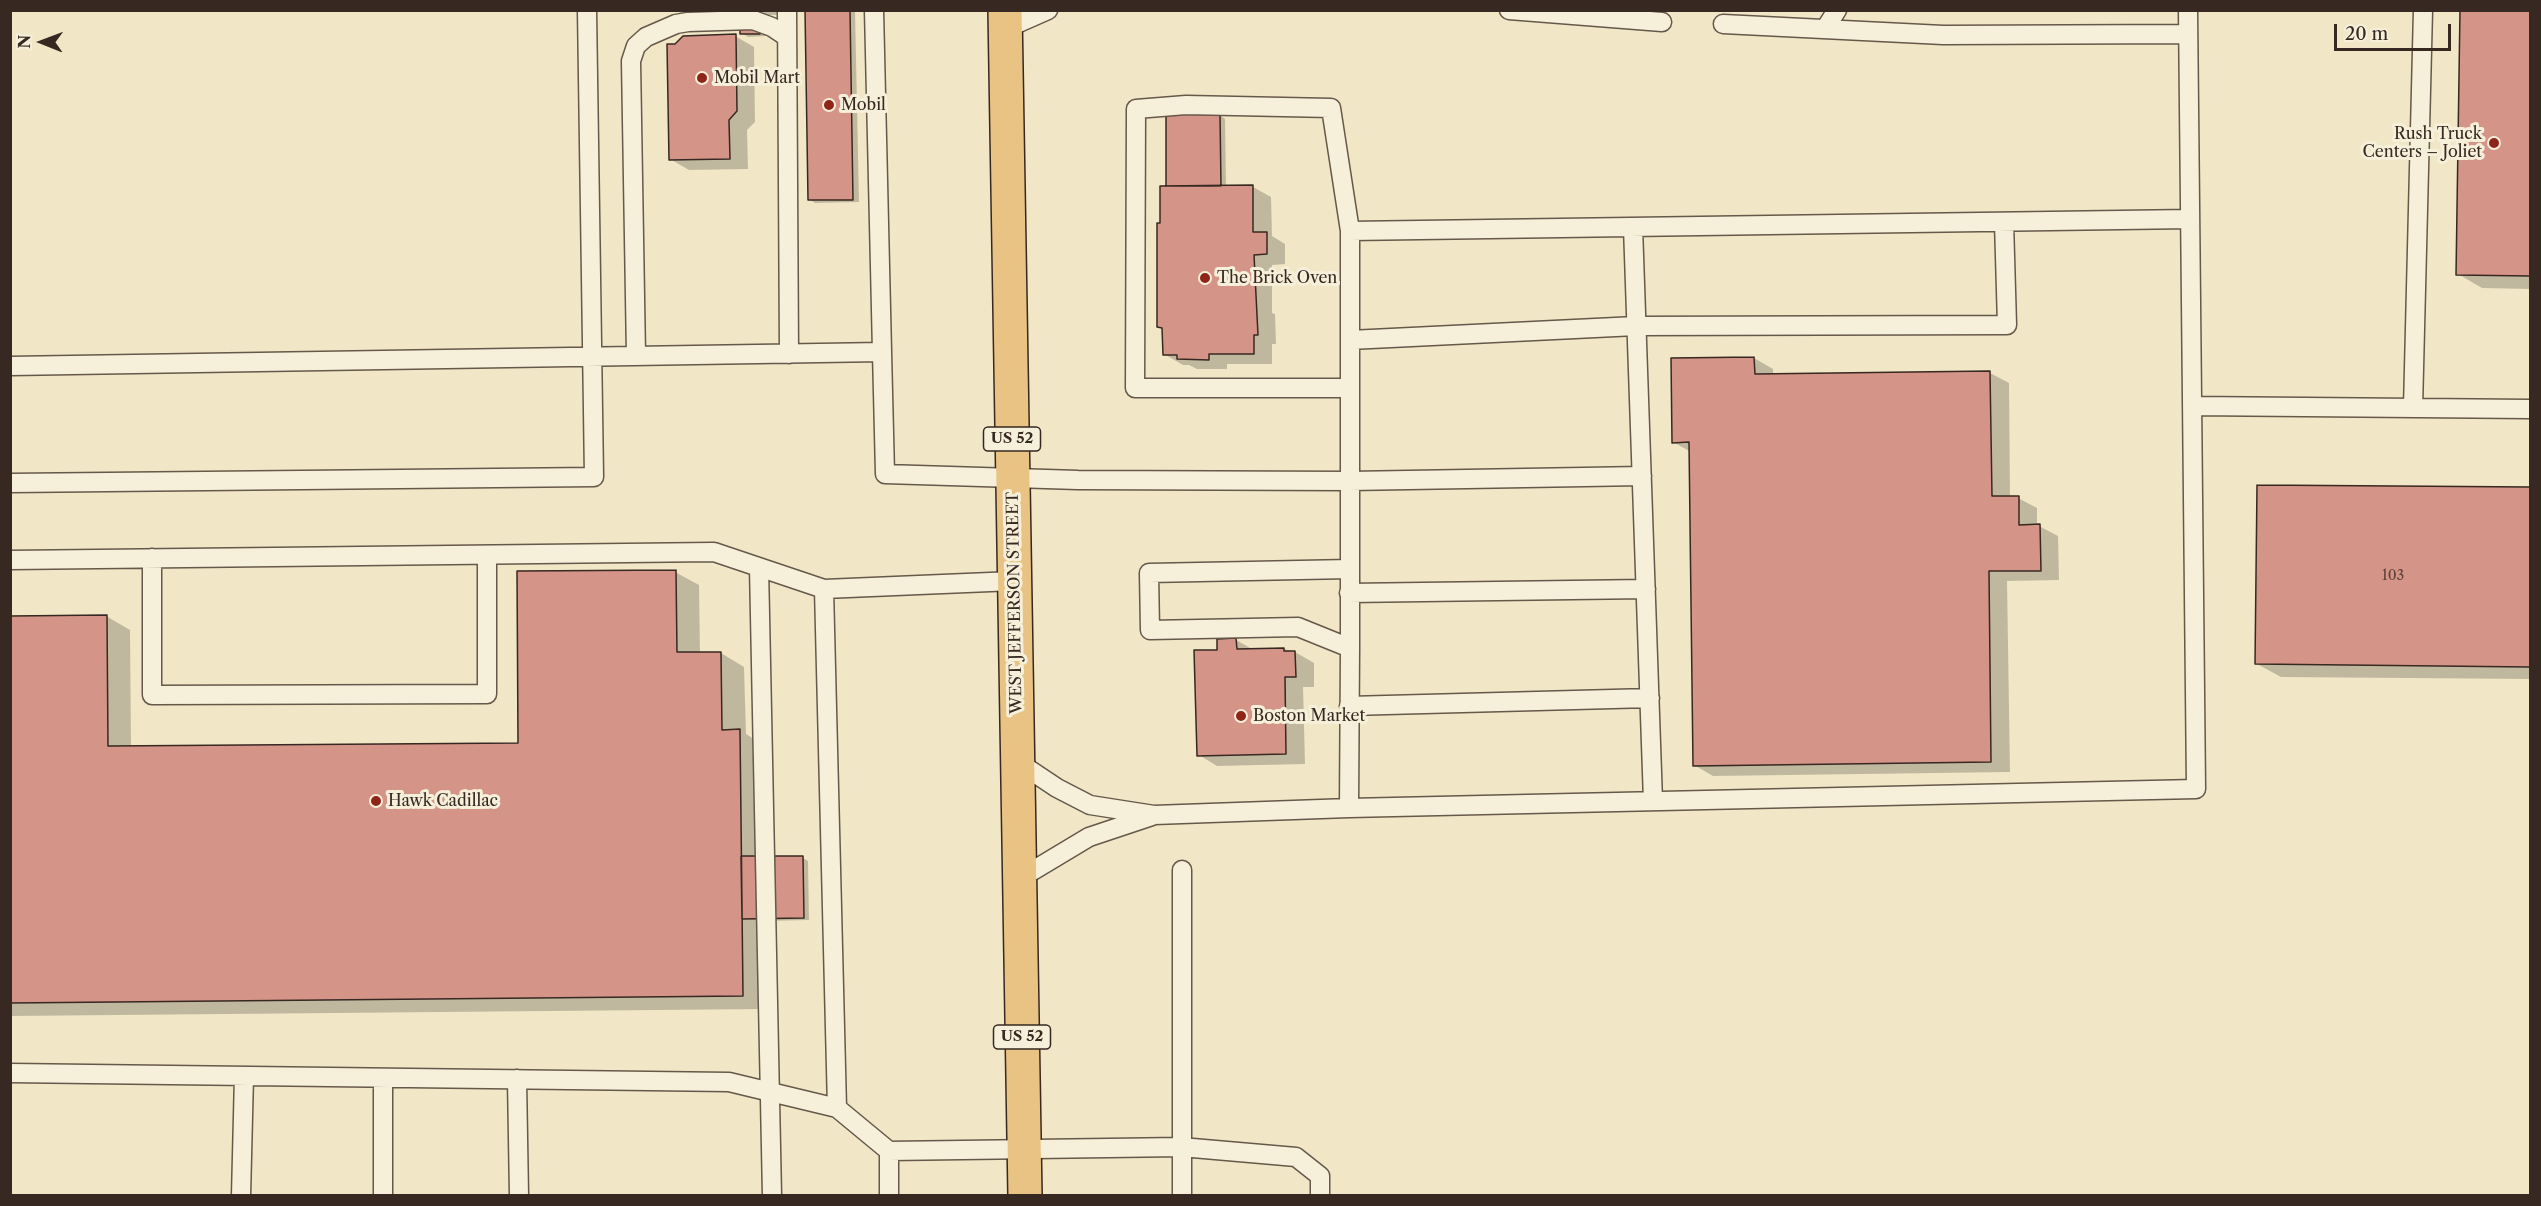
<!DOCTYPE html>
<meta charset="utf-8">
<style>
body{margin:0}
#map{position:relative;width:2541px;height:1206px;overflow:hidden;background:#f1e6c6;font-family:"Libre Caslon Text",serif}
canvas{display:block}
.frame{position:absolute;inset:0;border:12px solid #372821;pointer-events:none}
.north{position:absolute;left:12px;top:12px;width:60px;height:60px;-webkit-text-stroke:4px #f6efda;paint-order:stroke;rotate:271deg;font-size:16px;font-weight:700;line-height:24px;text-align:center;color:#372821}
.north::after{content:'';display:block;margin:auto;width:21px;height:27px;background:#372821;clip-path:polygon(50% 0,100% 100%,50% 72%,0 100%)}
.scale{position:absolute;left:2334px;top:24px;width:117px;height:27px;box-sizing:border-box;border:3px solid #372821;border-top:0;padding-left:8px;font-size:18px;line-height:21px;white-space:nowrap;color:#372821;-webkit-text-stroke:4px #f6efda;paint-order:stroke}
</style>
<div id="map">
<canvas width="2541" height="1206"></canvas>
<div class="frame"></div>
<div class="north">N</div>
<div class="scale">20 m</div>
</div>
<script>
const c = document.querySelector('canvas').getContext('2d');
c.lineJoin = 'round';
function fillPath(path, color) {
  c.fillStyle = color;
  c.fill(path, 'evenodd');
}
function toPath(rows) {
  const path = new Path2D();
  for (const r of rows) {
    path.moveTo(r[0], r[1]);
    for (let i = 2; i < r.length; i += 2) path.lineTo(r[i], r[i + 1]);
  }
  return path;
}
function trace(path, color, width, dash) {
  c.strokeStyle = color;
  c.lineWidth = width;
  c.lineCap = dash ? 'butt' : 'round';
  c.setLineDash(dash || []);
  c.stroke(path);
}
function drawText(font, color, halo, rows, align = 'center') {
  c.font = font + ' "Libre Caslon Text",serif';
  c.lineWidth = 6;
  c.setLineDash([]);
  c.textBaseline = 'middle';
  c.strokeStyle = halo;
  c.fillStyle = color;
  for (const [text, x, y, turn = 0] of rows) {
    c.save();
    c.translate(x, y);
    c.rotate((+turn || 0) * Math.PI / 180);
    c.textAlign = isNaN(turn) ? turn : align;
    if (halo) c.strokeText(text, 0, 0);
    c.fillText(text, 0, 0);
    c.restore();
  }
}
const shadow = toPath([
 [676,10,780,10,780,15,766,15,766,36,748,37,742,33,742,16,686,16],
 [806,10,855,10,859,202,815,203,809,199],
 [2461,10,2530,10,2530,289,2482,288,2458,274],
 [735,36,754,47,755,122,747,130,748,169,689,170,670,159],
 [1220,115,1225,119,1226,187,1253,187,1271,197,1272,236,1285,244,1285,264,1272,265,1272,313,1275,314,1276,344,1272,344,1272,364,1227,364,1227,369,1197,369,1189,365,1183,365,1164,354,1164,330,1159,327,1162,225,1172,188],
 [1754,358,1773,369,1773,375,1990,373,2009,383,2010,498,2018,498,2037,508,2037,525,2058,536,2059,580,2007,581,2010,772,1713,776,1694,765,1691,452,1673,442],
 [2258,486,2530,488,2530,679,2281,677,2257,664],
 [675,572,699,585,700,654,721,653,744,667,746,734,764,745,765,858,803,858,808,861,809,920,765,921,766,1009,10,1016,10,617,106,616,130,630,131,747,520,744],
 [1236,640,1254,650,1284,649,1295,652,1314,663,1314,687,1303,687,1305,764,1217,766,1199,755,1219,651]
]);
const building = toPath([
 [740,10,760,10,760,34,740,34,740,10],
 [805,10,850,10,853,200,808,200,805,10],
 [2460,10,2530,10,2530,276,2456,275,2460,10],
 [736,34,737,111,729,120,730,159,669,160,667,44,675,44,683,36,736,34],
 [1166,114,1220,114,1221,186,1166,186,1166,114],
 [1253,185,1253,232,1267,232,1267,254,1254,255,1258,335,1254,335,1254,354,1209,354,1209,360,1177,359,1177,355,1163,355,1162,328,1157,327,1157,223,1160,223,1160,186,1253,185],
 [1754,357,1755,374,1990,371,1992,496,2019,496,2019,525,2040,524,2041,571,1989,571,1991,762,1693,766,1689,442,1672,443,1671,358,1754,357],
 [2257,485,2530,487,2530,667,2255,664,2257,485],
 [676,570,677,652,721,652,722,730,740,729,743,996,10,1003,10,616,107,615,108,746,518,743,517,571,676,570],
 [1236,638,1237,649,1284,648,1284,651,1295,651,1296,677,1285,677,1286,754,1197,756,1194,650,1217,650,1217,639,1236,638],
 [741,856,803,856,804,918,742,919,741,856]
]);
const lane = toPath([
 [787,10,789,354],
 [874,10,882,352],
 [1509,10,1662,22],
 [1723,24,1943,35,2188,34],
 [1005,29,1048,10],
 [1825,29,1837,10],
 [1633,227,1653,801],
 [1350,231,2190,219],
 [1350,340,1636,326,2007,325,2004,222],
 [636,356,631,61,636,46,646,37,676,24,688,22,753,20,772,27,787,37],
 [10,366,882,352,885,474,1078,480,1350,481,1642,476],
 [1350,388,1135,388,1136,109,1186,105,1331,108,1350,231,1350,648,1349,808,2196,789,2188,10],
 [2192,406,2530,409],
 [2413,408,2423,10],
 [10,483,594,477,587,10],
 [152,558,152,695,487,694,487,555],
 [10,560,714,552,824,589],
 [759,567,772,1196],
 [1349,593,1646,589],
 [1350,648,1298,627,1150,630,1149,573,1350,569],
 [1349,706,1650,698],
 [1018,762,1057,788,1090,805,1154,815,1349,808],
 [1182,870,1182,1196],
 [1019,879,1089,837,1152,816],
 [10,1073,729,1082,837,1108],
 [383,1078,383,1196],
 [517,1079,519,1196],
 [889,1151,837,1108,824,589,1014,581],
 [241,1196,244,1076],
 [889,1196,889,1151,1181,1147,1296,1157,1320,1176,1320,1196]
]);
const primary = toPath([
 [1005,10,1025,1196]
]);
const markers = [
 [702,78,6,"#8f2418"],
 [829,105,6,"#8f2418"],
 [2494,143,6,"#8f2418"],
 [1205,278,6,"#8f2418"],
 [1241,716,6,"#8f2418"],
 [376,801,6,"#8f2418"]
];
const numberNames = [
 ["103",2393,576]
];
const shields = [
 [1012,439,57],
 [1022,1037,57]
];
const shieldNames = [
 ["US 52",1012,439],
 ["US 52",1022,1037]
];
const poiNames = [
 ["Mobil Mart",714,78],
 ["Mobil",841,105],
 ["Rush Truck",2482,134,"right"],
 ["Centers – Joliet",2482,152,"right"],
 ["The Brick Oven",1217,278],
 ["Boston Market",1253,716],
 ["Hawk Cadillac",388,801]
];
const streetNames = [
 ["WEST JEFFERSON STREET",1015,603,-91]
];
fillPath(shadow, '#0003');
fillPath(building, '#d59488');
trace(building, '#372821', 1.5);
trace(lane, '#66584a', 21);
trace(primary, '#372821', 36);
trace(lane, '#f6efda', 18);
trace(primary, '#e8c383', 33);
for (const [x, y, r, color] of markers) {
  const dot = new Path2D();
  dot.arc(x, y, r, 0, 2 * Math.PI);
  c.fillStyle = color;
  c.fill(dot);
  trace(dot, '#f6efda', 2);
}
drawText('14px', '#5e433b', null, numberNames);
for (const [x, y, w] of shields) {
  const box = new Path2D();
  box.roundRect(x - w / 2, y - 12, w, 24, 4.5);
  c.fillStyle = '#f6efda';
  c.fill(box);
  trace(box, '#372821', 1.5);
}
drawText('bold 15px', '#372821', null, shieldNames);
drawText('16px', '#372821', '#f6efda', poiNames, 'left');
drawText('16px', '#372821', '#f6efda', streetNames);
</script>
